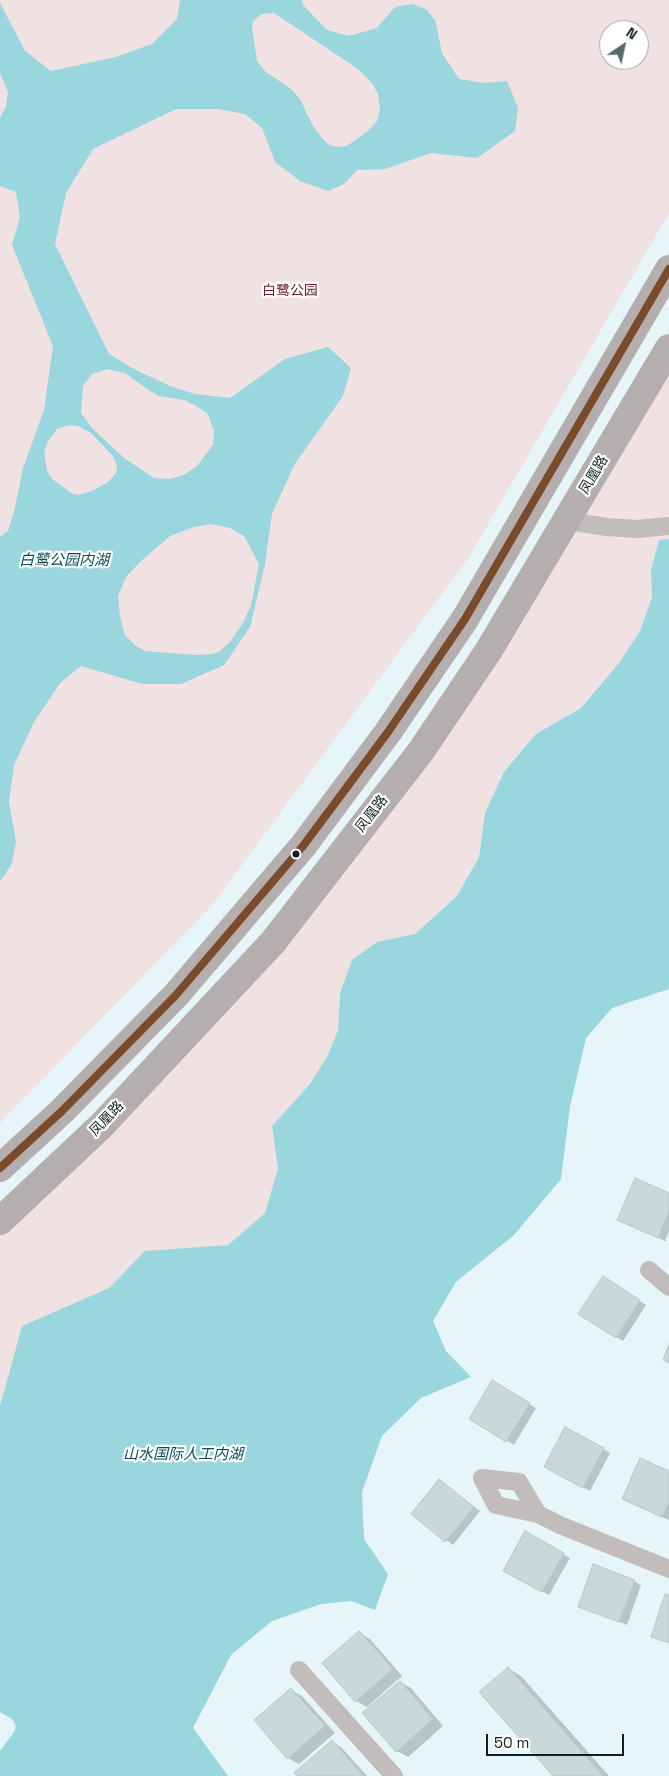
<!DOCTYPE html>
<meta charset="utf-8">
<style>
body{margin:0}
#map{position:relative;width:669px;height:1776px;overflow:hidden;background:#e6f5f7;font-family:"Space Grotesk",sans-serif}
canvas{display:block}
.north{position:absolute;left:599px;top:20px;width:50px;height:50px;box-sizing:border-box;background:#fff;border:1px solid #9ea6a7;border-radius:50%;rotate:34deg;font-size:14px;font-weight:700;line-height:20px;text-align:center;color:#0d2022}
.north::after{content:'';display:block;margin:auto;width:18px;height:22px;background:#596b6d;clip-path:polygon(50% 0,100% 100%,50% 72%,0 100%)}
.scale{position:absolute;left:486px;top:1734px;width:138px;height:22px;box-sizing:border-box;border:2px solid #0d2022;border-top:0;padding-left:6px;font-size:15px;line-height:18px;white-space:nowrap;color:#0d2022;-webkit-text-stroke:4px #fff;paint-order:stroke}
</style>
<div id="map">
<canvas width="669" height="1776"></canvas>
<div class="north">N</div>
<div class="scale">50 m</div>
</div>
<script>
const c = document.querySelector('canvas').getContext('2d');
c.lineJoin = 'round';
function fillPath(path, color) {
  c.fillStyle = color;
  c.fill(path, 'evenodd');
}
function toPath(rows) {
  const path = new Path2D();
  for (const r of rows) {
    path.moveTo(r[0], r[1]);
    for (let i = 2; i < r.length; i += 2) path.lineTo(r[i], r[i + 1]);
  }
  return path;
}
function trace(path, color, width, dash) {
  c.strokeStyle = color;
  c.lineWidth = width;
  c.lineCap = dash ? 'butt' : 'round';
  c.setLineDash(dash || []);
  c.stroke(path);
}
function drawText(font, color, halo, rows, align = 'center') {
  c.font = font + ' "Space Grotesk","Noto Sans SC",sans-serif';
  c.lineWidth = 4.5;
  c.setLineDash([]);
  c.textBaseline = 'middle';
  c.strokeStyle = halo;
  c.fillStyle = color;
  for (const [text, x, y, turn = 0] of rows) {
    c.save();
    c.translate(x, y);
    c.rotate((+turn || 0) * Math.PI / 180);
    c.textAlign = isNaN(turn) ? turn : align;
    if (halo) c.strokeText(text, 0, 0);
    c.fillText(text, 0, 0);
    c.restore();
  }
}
const green = toPath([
 [0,0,669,0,669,213,469,557,213,904,0,1123],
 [609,30,639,30,639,60,609,60],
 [669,373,669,539,659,541,651,570,652,597,640,631,619,663,581,708,536,734,485,813,479,857,457,896,415,934,377,942,340,993,338,1030,328,1055,310,1084,272,1126,278,1168,265,1213,228,1245,145,1251,109,1288,22,1326,0,1406,0,1235,139,1101,499,654,581,524]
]);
const water = toPath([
 [180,0,302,0,303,5,327,30,349,36,377,28,395,7,412,4,426,9,435,20,442,53,459,79,485,83,507,81,518,108,515,131,477,158,431,153,385,169,357,170,344,184,328,191,300,181,275,162,262,128,245,114,217,109,176,109,93,149,66,193,55,244,109,354,134,369,170,386,195,394,230,398,285,359,328,347,351,368,343,396,294,465,272,514,265,564,250,627,224,665,181,684,142,684,81,666,60,683,34,722,14,765,9,802,16,841,12,863,2,879,0,880,0,537,8,531,15,508,23,468,44,410,53,346,12,245,20,217,16,192,0,186,0,118,6,106,8,92,0,73,0,3,25,51,51,71,116,57,152,44,177,19],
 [274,13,358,69,372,83,378,94,380,110,377,121,368,131,347,146,336,147,328,144,322,138,313,126,300,99,291,89,266,72,257,61,252,27,254,20,262,14],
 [107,369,125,373,150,391,159,396,184,400,198,407,208,414,214,431,213,445,197,466,184,475,170,479,154,478,124,458,92,428,81,413,83,386,92,374],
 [69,425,78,426,91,433,113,456,117,465,116,473,108,482,92,491,78,495,71,493,51,478,47,470,44,452,48,441,57,429],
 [211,524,230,528,244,536,259,564,251,605,243,623,230,642,219,652,212,654,197,655,145,651,136,646,125,635,120,617,118,596,126,577,140,562,170,536,194,527],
 [669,539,669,989,612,1008,586,1038,570,1106,561,1179,514,1235,456,1282,433,1321,446,1351,471,1377,421,1398,382,1436,362,1492,364,1539,388,1574,375,1610,351,1601,321,1604,272,1621,231,1655,193,1728,228,1776,0,1776,0,1751,14,1732,16,1726,12,1719,0,1712,0,1406,22,1326,109,1288,145,1251,228,1245,265,1213,278,1168,272,1126,310,1084,328,1055,338,1030,340,993,352,960,377,942,415,934,457,896,479,857,485,813,504,772,536,734,581,708,619,663,640,631,652,597,651,570,659,540]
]);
const shadow = toPath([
 [669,1195,669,1231,665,1241,626,1223],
 [610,1282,646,1305,623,1341,616,1337],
 [492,1382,536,1408,514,1445,470,1418],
 [565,1429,610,1453,590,1491,545,1466],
 [669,1472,669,1520,623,1499],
 [439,1481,480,1511,453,1545,413,1514],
 [525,1533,570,1558,549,1595,504,1570],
 [634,1581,641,1585,627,1625,579,1606],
 [359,1633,370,1639,402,1676,367,1707,356,1701,323,1664],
 [508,1668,522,1677,609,1776,554,1776],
 [400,1682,411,1688,443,1726,408,1757,397,1751],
 [291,1690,302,1696,335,1733,299,1764,288,1758,255,1721],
 [332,1742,342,1748,367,1776,299,1776]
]);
const building = toPath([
 [635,1178,669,1193,669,1211,658,1238,617,1220,635,1178],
 [603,1276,640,1300,616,1338,578,1314,603,1276],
 [669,1344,669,1363,663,1360,669,1344],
 [492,1380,530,1403,506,1442,469,1419,492,1380],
 [565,1427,604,1448,583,1488,544,1467,565,1427],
 [640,1458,669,1471,669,1502,662,1517,622,1499,640,1458],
 [439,1479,474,1507,445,1542,411,1514,439,1479],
 [525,1531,564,1553,542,1592,503,1571,525,1531],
 [593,1564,635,1580,619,1622,578,1607,593,1564],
 [665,1594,669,1595,669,1643,651,1637,665,1594],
 [359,1631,393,1669,355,1702,322,1663,359,1631],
 [508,1667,603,1776,553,1776,479,1692,508,1667],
 [400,1681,433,1719,396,1752,362,1713,400,1681],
 [291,1688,325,1726,287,1759,254,1720,291,1688],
 [332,1740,363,1776,297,1776,294,1773,332,1740]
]);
const street = toPath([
 [566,521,607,527,637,529,669,526],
 [649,1270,669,1287],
 [538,1514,519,1482,482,1478,496,1505,538,1514,560,1525,669,1569],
 [299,1670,394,1776]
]);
const highway = toPath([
 [0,1168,62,1111,176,995,303,846,388,732,465,619,669,269],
 [0,1221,102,1125,273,942,421,751,489,650,669,348]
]);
const bus1 = toPath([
 [0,1168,62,1111,176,995,303,846,388,732,465,619,669,269]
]);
const markers = [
 [296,854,4.5,"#0d2022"]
];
const parkNames = [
 ["白鹭公园",290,291]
];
const streetNames = [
 ["凤凰路",594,475,-59],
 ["凤凰路",372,814,-52],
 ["凤凰路",107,1119,-46]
];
const waterNames = [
 ["白鹭公园内湖",64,561],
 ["山水国际人工内湖",183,1455]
];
fillPath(green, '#f0e1e3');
fillPath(water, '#9ad6dd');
fillPath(shadow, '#0003');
fillPath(building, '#c9d9da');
trace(building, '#b9c8ca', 1);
trace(street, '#c2bcbc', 18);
trace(highway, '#b4aeaf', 28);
trace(bus1, '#7a4b2a', 8);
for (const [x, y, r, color] of markers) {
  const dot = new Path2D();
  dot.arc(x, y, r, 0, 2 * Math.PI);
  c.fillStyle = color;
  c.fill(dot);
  trace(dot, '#fff', 2);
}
drawText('14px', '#6e212f', '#fff', parkNames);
drawText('14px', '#0d2022', '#fff', streetNames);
drawText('italic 15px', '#065057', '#fff', waterNames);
</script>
